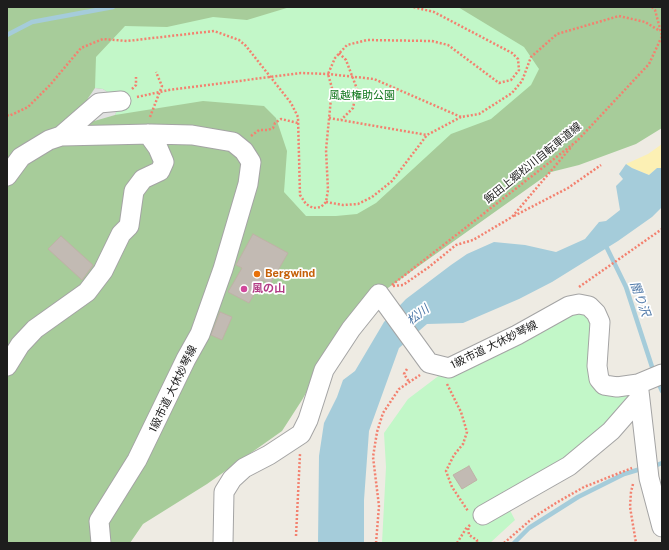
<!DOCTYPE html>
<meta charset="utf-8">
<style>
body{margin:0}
#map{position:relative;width:669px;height:550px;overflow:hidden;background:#eeebe3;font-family:"Public Sans",sans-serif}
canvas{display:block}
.frame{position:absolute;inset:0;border:8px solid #1d1d1d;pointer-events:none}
</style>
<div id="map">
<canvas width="669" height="550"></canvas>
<div class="frame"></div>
</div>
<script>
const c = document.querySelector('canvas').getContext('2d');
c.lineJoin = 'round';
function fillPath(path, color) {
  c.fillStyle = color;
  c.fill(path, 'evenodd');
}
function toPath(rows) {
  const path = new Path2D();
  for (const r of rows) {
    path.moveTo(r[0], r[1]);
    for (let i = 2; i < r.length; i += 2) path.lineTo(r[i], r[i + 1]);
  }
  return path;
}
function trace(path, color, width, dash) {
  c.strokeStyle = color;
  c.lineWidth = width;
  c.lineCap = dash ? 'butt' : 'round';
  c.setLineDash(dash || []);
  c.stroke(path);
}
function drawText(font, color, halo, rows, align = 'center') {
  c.font = font + ' "Public Sans","Noto Sans JP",sans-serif';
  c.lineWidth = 3.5;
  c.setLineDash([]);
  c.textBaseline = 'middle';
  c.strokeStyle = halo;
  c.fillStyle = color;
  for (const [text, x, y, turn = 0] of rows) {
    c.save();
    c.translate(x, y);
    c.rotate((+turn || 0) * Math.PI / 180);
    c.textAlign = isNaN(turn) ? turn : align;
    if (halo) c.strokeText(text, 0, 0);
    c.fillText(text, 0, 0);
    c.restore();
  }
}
const forest = toPath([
 [7,7,662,7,662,128,636,144,579,165,551,172,350,315,302,400,282,431,207,484,143,524,130,543,7,543]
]);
const sand = toPath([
 [662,144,662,168,657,168,649,175,632,168,626,164,648,154]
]);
const park = toPath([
 [290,7,458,7,524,47,539,69,531,85,491,119,451,134,376,203,357,214,336,216,306,216,284,192,287,151,276,118,264,106,203,101,115,115,120,101,103,89,95,88,96,57,125,26,167,27,213,17,247,20],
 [589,306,599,379,638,384,606,429,566,460,502,495,515,520,490,543,382,543,386,467,384,433,408,399,449,368]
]);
const parking = toPath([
 [95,88,103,89,121,101,115,115,84,124,76,116]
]);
const water = toPath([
 [626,164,632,168,649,175,657,168,662,168,662,207,652,217,618,241,552,282,519,299,463,323,427,324,399,348,369,431,364,500,364,543,318,543,319,456,324,423,337,397,343,380,355,371,384,322,406,299,451,265,467,254,494,242,525,245,556,252,585,239,599,222,606,221,620,210,616,186,623,179,619,174]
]);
const stream = toPath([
 [7,35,32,22,113,7],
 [605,244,626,287,654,373],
 [657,380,662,391],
 [652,467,662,463],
 [514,543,529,528,578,497,624,474,644,468]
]);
const building = toPath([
 [253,234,288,253,270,284,262,280,249,303,228,292,242,268,236,265,253,234],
 [61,236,93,265,82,280,48,249,61,236],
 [220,312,232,317,222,340,211,335,220,312],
 [469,466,477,480,462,489,453,475,469,466]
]);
const path = toPath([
 [339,53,346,60,357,89,353,108,341,120],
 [132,89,136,85,136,77],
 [137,97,169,90,301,73,328,74,374,79,461,117,479,114,512,93,522,81,531,57,557,34,619,16,645,22,660,31],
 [7,115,9,116,28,107,50,85,81,48,103,39,127,41,214,31,239,40,246,46,291,103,298,117,300,195,306,204,313,208,321,207,326,202,328,190,326,150,332,88,328,74,335,58,347,45,367,40,432,41,448,45,499,83,511,80,519,70,518,59,512,53,434,12,413,7],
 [150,117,162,86,156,72],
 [329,118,427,135],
 [251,136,259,130,268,130,273,128,275,123,281,119,298,123],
 [326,202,343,205,358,204,372,197,392,181,427,135,461,117],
 [514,216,568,188,601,165],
 [392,285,577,141,649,64,662,36,655,10,652,7],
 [393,286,403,285,429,267,456,245,473,240,512,217,572,146],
 [579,287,662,229],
 [407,369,404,374,409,382],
 [447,384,461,412,467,432,463,444,454,455,446,471,452,487,468,511],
 [633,484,631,492,630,507,636,543],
 [470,525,468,527,469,535,477,540,477,543],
 [296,536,300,454],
 [376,543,379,506,373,457,377,432,383,413,399,389,420,375],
 [457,543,467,527],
 [504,543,534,517,556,503,584,487,632,468]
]);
const minor = toPath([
 [61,136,99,103,121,101],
 [7,176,21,157,49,140,61,136,151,134,192,135,233,142,244,151,251,162,248,184,223,269,200,334,186,359,137,460,99,521,101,543],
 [7,366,20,345,35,329,87,292,103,271,121,234,129,226,134,191,143,179,160,171,164,162,158,148,148,134],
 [639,391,649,478,662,527],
 [483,515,569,466,611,431,639,399],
 [223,543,224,492,232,479,244,468,269,455,301,434,308,420,324,370,351,329,379,294,429,363,449,368,517,335,569,306,579,304,589,306,596,313,600,322,597,366,599,379,604,385,617,387,638,384,662,374]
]);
const markers = [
 [257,274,4,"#e8710a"],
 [244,289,4,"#d1479c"]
];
const parkNames = [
 ["風越権助公園",362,96]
];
const streetNames = [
 ["飯田上郷松川自転車道線",533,163,-39],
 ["1級市道 大休妙琴線",494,345,-26],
 ["1級市道 大休妙琴線",173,389,-64]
];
const foodNames = [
 ["Bergwind",265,274]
];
const hotelNames = [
 ["風の山",252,289]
];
const waterNames = [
 ["闇り沢",640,299,70],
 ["松川",418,315,-38]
];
fillPath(forest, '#a7cc9a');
fillPath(sand, '#fcf0b4');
fillPath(park, '#c2f7c8');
fillPath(parking, '#e1e1e1');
fillPath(water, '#a5ccda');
trace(stream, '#a5ccda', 4.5);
fillPath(building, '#c2bab3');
trace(building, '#bfb2a6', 1);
trace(minor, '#a4a4a4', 21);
trace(path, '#f3816f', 2.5, [2, 2]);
trace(minor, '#fff', 19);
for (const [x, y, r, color] of markers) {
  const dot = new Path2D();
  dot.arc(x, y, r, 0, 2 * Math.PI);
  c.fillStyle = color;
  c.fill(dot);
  trace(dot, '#fff', 1.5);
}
drawText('11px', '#10761c', '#fff', parkNames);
drawText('11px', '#1d1d1d', '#fff', streetNames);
drawText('bold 11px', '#c56008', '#fff', foodNames, 'left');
drawText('bold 11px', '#b23c85', '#fff', hotelNames, 'left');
drawText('italic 12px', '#4e78a8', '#fff', waterNames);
</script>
